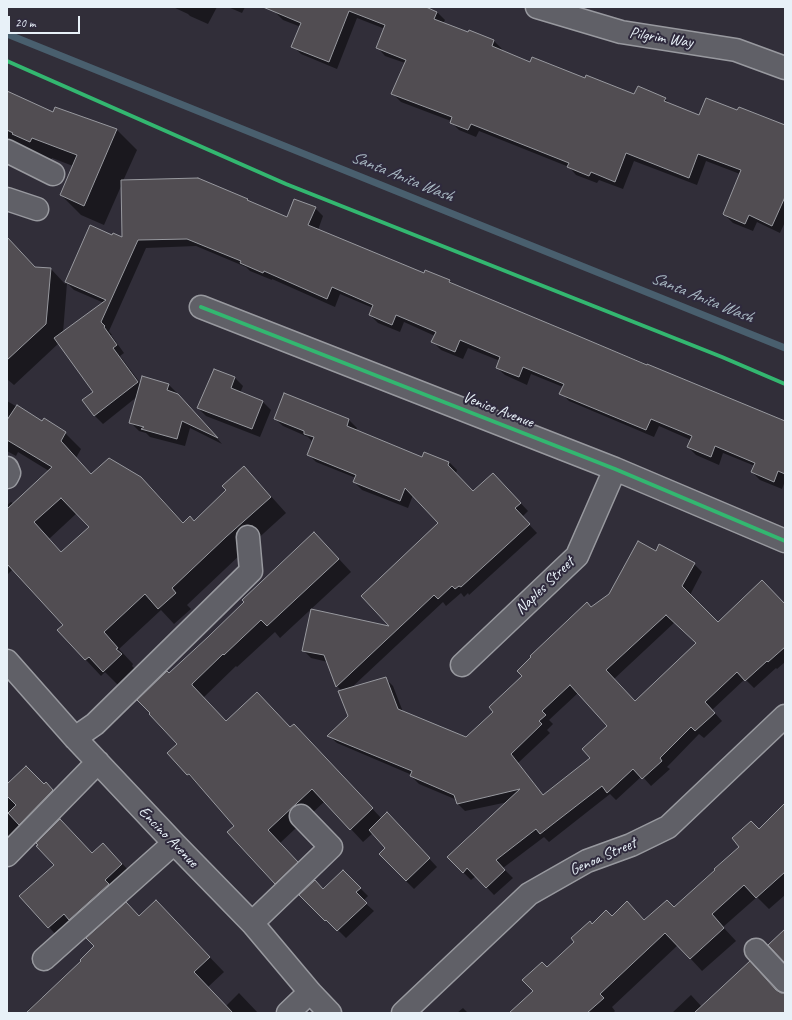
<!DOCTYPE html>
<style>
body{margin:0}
#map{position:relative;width:792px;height:1020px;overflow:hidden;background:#312e39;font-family:Caveat,sans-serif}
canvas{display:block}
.frame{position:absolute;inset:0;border:8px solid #e8f1f8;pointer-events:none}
.scale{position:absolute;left:8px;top:16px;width:72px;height:18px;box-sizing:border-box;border:2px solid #e8f1f8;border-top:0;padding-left:5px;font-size:12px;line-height:14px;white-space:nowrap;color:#e8f1f8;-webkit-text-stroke:3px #2f2a3d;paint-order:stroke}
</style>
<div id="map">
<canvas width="792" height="1020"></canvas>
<div class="frame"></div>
<div class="scale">20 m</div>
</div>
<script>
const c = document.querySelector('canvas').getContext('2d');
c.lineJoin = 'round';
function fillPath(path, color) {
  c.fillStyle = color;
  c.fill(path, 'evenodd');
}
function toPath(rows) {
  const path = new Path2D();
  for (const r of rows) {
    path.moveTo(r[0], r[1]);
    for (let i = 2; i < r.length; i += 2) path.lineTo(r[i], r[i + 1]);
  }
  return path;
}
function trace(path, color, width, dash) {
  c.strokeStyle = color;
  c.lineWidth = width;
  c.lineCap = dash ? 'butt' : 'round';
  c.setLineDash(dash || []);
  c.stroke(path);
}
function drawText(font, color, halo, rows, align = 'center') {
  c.font = font + ' Caveat,sans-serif';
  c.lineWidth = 4;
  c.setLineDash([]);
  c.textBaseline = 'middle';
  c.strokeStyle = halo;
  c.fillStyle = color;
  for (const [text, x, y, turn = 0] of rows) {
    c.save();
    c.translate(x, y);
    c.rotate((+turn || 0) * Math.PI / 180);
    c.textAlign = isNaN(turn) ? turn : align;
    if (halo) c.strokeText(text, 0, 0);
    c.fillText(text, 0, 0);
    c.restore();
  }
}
const shadow = toPath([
 [173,7,217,7,208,24,190,16,188,14],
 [228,7,245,7,242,13],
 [278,7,426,7,437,12,445,20,443,24,468,33,469,32,494,41,502,49,501,51,530,63,586,79,635,95,665,99,671,105,700,116,785,129,785,222,780,233,757,222,753,231,733,223,724,214,740,174,706,161,697,185,634,161,623,189,599,180,597,183,576,175,569,167,479,131,476,137,459,130,451,122,451,121,401,102,393,94,405,63,385,56,378,48,385,29,357,18,337,69,301,54,293,46,301,27,283,20,275,12],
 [7,92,54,113,56,108,117,130,137,150,123,181,198,179,247,200,250,203,288,218,315,208,323,216,318,230,424,274,426,271,450,281,454,285,785,421,785,481,782,489,760,480,752,472,755,466,723,453,719,465,696,455,688,447,691,440,659,426,654,437,569,401,561,393,563,387,531,374,527,385,505,375,497,368,500,361,468,348,463,359,441,350,433,342,435,336,404,322,400,332,378,323,370,315,373,308,340,294,335,307,272,279,272,280,250,271,246,267,196,246,146,248,109,331,112,335,111,335,124,353,120,356,141,384,143,377,169,385,177,393,176,394,186,403,222,444,190,428,185,446,150,437,146,433,139,431,131,423,138,396,103,424,95,416,83,400,94,392,59,343,14,385,7,379,7,237,36,268,51,269,65,284,91,227,112,236,123,239,122,184,104,225,81,215,61,195,73,166,52,158,50,162,7,141],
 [67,283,74,290,104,303,63,333],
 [214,370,235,378,243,386,240,393,263,402,271,410,260,437,206,416,198,408],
 [285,394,349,420,357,428,356,431,423,458,449,462,457,470,456,473,473,492,501,482,528,511,522,517,537,533,469,595,468,593,464,597,461,593,446,606,443,602,350,689,385,678,393,686,403,712,466,739,494,712,591,608,610,595,656,552,694,564,702,572,690,595,718,623,785,605,785,662,777,669,776,668,754,688,745,679,712,710,722,721,704,738,699,734,667,767,670,769,651,786,642,776,616,800,610,794,549,842,544,837,503,868,513,878,494,895,476,876,471,880,463,872,508,802,465,811,457,803,457,800,419,784,411,776,412,775,337,743,329,736,349,716,342,691,337,686,328,662,311,658,303,650,392,627,439,523,413,495,408,508,362,490,354,482,356,478,316,462,308,454,313,442,308,437,283,426,275,419],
 [675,622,697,644,635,702,614,679],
 [578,693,608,726,592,758,544,796,518,763,550,733,547,730,553,724,549,720],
 [7,401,43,422,65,433,81,449,76,458,92,475,157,494,184,523,194,522,228,490,244,468,260,484,286,513,242,553,187,605,191,609,174,624,161,610,119,649,133,664,132,666,137,671,120,687,105,672,101,676,58,630,64,625,13,569,7,575,7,505,11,502,14,504,49,471,18,452,16,456,7,451],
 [77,513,91,527,62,553,49,539],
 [327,546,351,572,280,638,275,632,237,667,236,666,204,697,204,699,226,722,291,728,306,738,382,819,395,822,437,867,414,889,406,881,387,848,373,833,363,842,325,801,280,843,310,875,288,896,275,883,236,826,201,786,200,787,168,753,178,744,169,675],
 [46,784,62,800,7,840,7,786,44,785],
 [785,805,785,895,769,909,757,897,723,927,736,941,702,971,678,945,612,1007,615,1011,613,1013,511,1013,534,991,547,968,593,925,612,917,627,902,645,921,674,908,759,830],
 [111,852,130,872,57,936,21,896,92,854],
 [343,871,368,896,363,901,374,911,346,938,335,927,334,928,300,895,323,890],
 [170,916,224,972,208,987,226,1006,239,993,258,1013,31,1013,28,1010,42,997,43,998,139,917],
 [777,992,781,994,785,994,785,1013,672,1013,691,995,702,1007],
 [463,1008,468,1013,457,1013]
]);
const stream = toPath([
 [7,34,785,348]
]);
const building = toPath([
 [263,7,426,7,437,12,434,19,468,32,469,30,494,40,492,46,530,62,532,57,585,78,586,75,634,94,638,86,666,98,664,101,699,115,706,98,737,110,739,107,785,125,785,197,772,226,749,215,745,224,724,215,723,214,741,170,698,154,689,178,626,153,615,182,591,172,589,176,567,167,569,163,471,124,468,130,450,123,452,117,391,94,406,60,376,48,385,25,349,11,329,62,291,47,301,23,263,7],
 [7,91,53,112,55,107,117,129,84,206,60,195,77,155,32,138,30,142,12,134,13,133,7,130,7,91],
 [198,178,248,199,247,200,287,217,294,199,316,207,308,225,424,273,425,270,450,280,449,282,576,335,647,365,647,364,785,421,785,474,778,471,774,482,751,472,755,463,715,446,711,457,687,447,692,436,651,419,646,430,559,394,564,384,523,367,519,377,496,368,500,357,460,340,455,352,431,342,436,332,396,315,392,325,369,315,373,305,332,287,327,299,264,271,263,273,240,263,241,261,187,239,138,240,101,322,105,326,104,327,117,345,113,348,138,382,94,416,82,400,93,392,54,338,106,300,65,282,90,225,112,235,113,233,122,237,121,180,198,178],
 [7,237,35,267,51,268,46,324,7,360,7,237],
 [214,369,235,377,231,388,263,401,252,429,197,408,214,369],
 [142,376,169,384,167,390,178,394,218,438,182,421,177,439,141,429,144,427,129,423,142,376],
 [284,393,349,419,347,426,422,457,424,452,449,462,448,465,473,491,493,473,521,503,515,508,530,524,461,587,459,586,455,589,452,586,438,599,434,595,336,687,324,655,302,651,311,609,389,626,361,596,438,523,405,488,400,501,353,482,356,475,307,455,314,437,304,434,304,431,274,419,284,393],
 [17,405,42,421,44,418,66,432,61,441,91,474,109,458,141,477,183,523,190,516,194,521,226,490,222,486,244,466,271,497,226,537,172,588,176,593,158,609,145,594,104,632,118,648,116,649,122,654,103,672,89,657,85,660,57,630,63,625,7,564,7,509,52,467,7,440,7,420,17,405],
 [61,498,89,527,61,552,34,522,61,498],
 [314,532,339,559,267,626,261,620,224,655,223,654,192,684,192,685,226,721,257,692,290,727,294,724,373,808,350,830,312,789,268,830,298,862,275,884,227,832,234,826,189,774,187,775,167,753,177,744,149,714,150,713,137,700,167,671,169,673,208,637,244,602,242,600,314,532],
 [638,541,656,551,659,544,695,563,682,586,718,622,762,580,785,604,785,647,768,662,767,661,745,681,737,672,705,702,715,713,695,731,691,727,660,758,662,761,642,779,633,769,607,793,602,786,540,834,536,829,496,860,505,870,486,888,467,868,463,873,447,857,520,789,457,804,454,795,410,776,412,771,327,736,348,716,338,691,386,677,398,709,466,737,493,712,489,707,522,676,517,671,531,657,530,656,587,602,591,607,609,594,638,541],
 [666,615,696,643,635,701,606,670,666,615],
 [570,685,607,726,582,749,590,758,543,795,511,754,542,724,539,721,546,715,542,711,570,685],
 [26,766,44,784,46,782,53,790,19,825,8,813,16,805,7,796,7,784,26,766],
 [785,803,785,872,756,898,744,885,712,914,724,928,690,959,665,933,600,994,604,998,587,1013,509,1013,533,991,522,980,542,962,547,967,574,942,571,938,590,921,592,924,606,910,612,916,627,901,644,920,667,900,674,907,715,870,714,869,739,847,732,838,751,821,759,829,785,803],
 [387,812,430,858,406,881,379,854,385,848,369,830,387,812],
 [60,819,92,853,103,843,122,864,105,880,109,884,69,920,64,914,48,928,19,896,54,865,36,846,38,845,36,843,60,819],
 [343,870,361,888,356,892,367,903,337,931,326,920,325,921,299,895,315,880,323,889,343,870],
 [156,900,210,957,194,972,233,1013,26,1013,81,961,80,960,94,946,86,938,126,902,139,916,156,900],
 [785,929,785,963,768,945,785,929],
 [750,961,776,990,781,993,785,993,785,1013,694,1013,750,961]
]);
const minor = toPath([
 [537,7,621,32,736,50,785,68],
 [7,151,53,174],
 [7,199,37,209],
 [201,307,615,469,785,541],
 [7,468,9,473,7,477],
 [7,661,75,738,174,843,252,923,310,992,330,1013],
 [462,665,577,556,615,469],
 [75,738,95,724,251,571,248,537],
 [7,855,98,762],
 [252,923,331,847,301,816],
 [756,950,785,981],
 [44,959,174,843],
 [288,1013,310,992],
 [403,1013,529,894,587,861,631,845,668,827,785,716]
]);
const cycleway = toPath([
 [7,61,286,184,722,357,785,384],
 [201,307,615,469,785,541]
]);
const streetNames = [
 ["Pilgrim Way",661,38,9],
 ["Venice Avenue",498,410,21],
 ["Naples Street",545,586,-44],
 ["Encino Avenue",168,837,46],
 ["Genoa Street",603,857,-24]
];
const waterNames = [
 ["Santa Anita Wash",402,177,22],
 ["Santa Anita Wash",702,298,22]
];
fillPath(shadow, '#0007');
trace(stream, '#495f6e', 7);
fillPath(building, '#514d52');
trace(building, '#98999f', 1);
trace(minor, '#98999f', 25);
trace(minor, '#606067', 22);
trace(cycleway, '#33b770', 4);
drawText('16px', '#e8f1f8', '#2f2a3d', streetNames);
drawText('italic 17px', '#a9b9c3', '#2f2a3d', waterNames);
</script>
